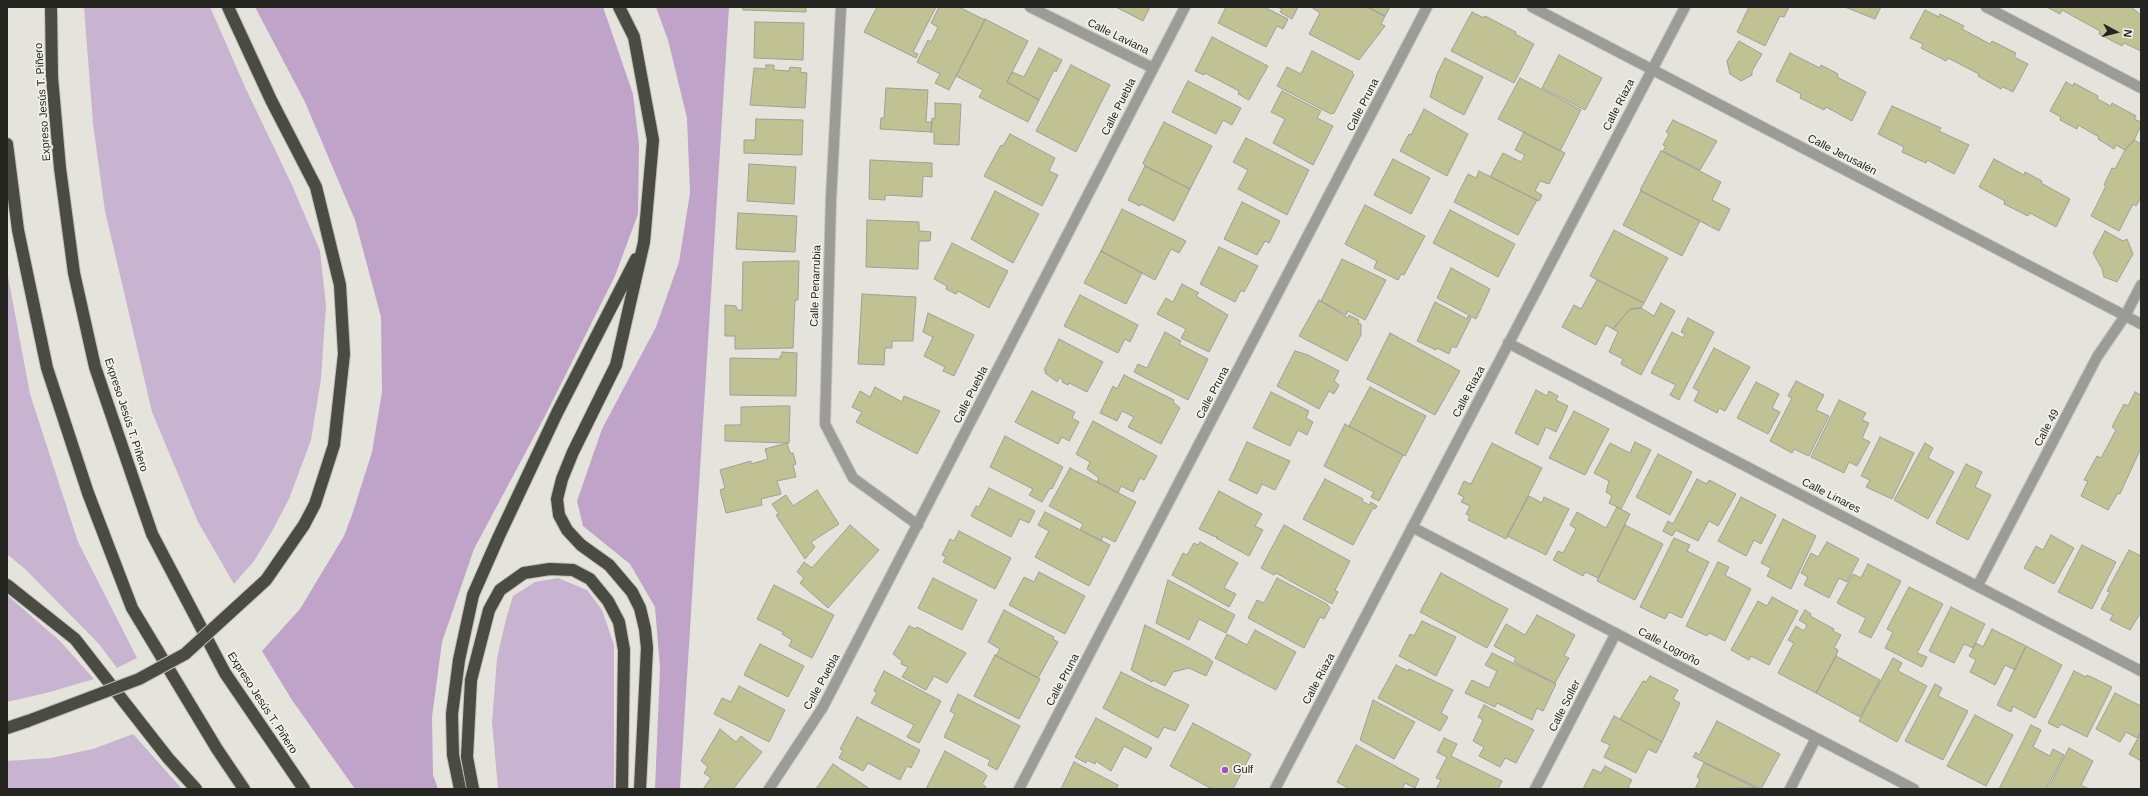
<!DOCTYPE html>
<meta charset="utf-8">
<style>
body{margin:0}
#map{position:relative;width:2148px;height:796px;overflow:hidden;background:#e4e4dc;font-family:Arial,sans-serif}
canvas{display:block}
.frame{position:absolute;inset:0;border:8px solid #242421;pointer-events:none}
.north{position:absolute;left:2096px;top:12px;width:40px;height:40px;-webkit-text-stroke:3px #f1f2e9;paint-order:stroke;rotate:97deg;font-size:11px;font-weight:700;line-height:16px;text-align:center;color:#242421}
.north::after{content:'';display:block;margin:auto;width:14px;height:18px;background:#242421;clip-path:polygon(50% 0,100% 100%,50% 72%,0 100%)}
</style>
<div id="map">
<canvas width="2148" height="796"></canvas>
<div class="frame"></div>
<div class="north">N</div>
</div>
<script>
const c = document.querySelector('canvas').getContext('2d');
c.lineJoin = 'round';
function fillPath(path, color) {
  c.fillStyle = color;
  c.fill(path, 'evenodd');
}
function toPath(rows) {
  const path = new Path2D();
  for (const r of rows) {
    path.moveTo(r[0], r[1]);
    for (let i = 2; i < r.length; i += 2) path.lineTo(r[i], r[i + 1]);
  }
  return path;
}
function trace(path, color, width, dash) {
  c.strokeStyle = color;
  c.lineWidth = width;
  c.lineCap = dash ? 'butt' : 'round';
  c.setLineDash(dash || []);
  c.stroke(path);
}
function drawText(font, color, halo, rows, align = 'center') {
  c.font = font + ' Arial,sans-serif';
  c.lineWidth = 3.5;
  c.setLineDash([]);
  c.textBaseline = 'middle';
  c.strokeStyle = halo;
  c.fillStyle = color;
  for (const [text, x, y, turn = 0] of rows) {
    c.save();
    c.translate(x, y);
    c.rotate((+turn || 0) * Math.PI / 180);
    c.textAlign = isNaN(turn) ? turn : align;
    if (halo) c.strokeText(text, 0, 0);
    c.fillText(text, 0, 0);
    c.restore();
  }
}
const green = toPath([
 [84,7,210,7,245,87,292,185,320,251,326,305,321,379,311,440,289,499,271,533,254,561,234,584,198,522,152,412,105,211,93,124],
 [7,271,30,394,78,542,137,658,117,668,99,644,25,569,7,554],
 [558,578,587,590,602,610,614,645,614,789,498,789,492,722,497,658,506,619,513,596,535,582],
 [7,595,60,641,94,679,50,692,7,702],
 [133,734,182,789,7,789,7,761,51,758,93,749]
]);
const forest = toPath([
 [255,7,603,7,633,94,639,145,638,214,615,276,544,418,474,549,442,642,432,717,433,775,438,789,355,789,292,700,262,651,300,609,344,536,352,515,372,452,382,392,381,317,355,220,305,102],
 [656,7,729,7,680,789,655,789,660,668,655,607,630,564,583,526,577,501,602,429,656,327,679,262,690,193,687,118,668,40]
]);
const building = toPath([
 [743,7,806,7,806,12,743,10,743,7],
 [877,7,936,7,913,52,918,54,916,58,864,32,877,7],
 [939,7,959,7,985,20,949,90,935,83,940,74,917,62,928,40,931,42,938,27,931,23,939,7],
 [1116,7,1150,7,1143,21,1116,7],
 [1226,7,1264,7,1288,19,1283,29,1277,26,1266,47,1218,23,1226,7],
 [1277,7,1298,7,1292,19,1280,12,1282,9,1277,7],
 [1311,7,1367,7,1385,16,1381,24,1385,26,1359,60,1309,34,1320,13,1311,7],
 [1367,7,1390,7,1385,16,1367,7],
 [1749,7,1789,7,1784,17,1780,16,1765,46,1737,32,1749,7],
 [1845,7,1881,7,1875,19,1845,7],
 [2047,7,2131,7,2141,15,2141,51,2124,43,2122,46,2099,34,2100,31,2062,10,2060,14,2047,7],
 [1925,10,1939,17,1940,14,1964,26,1962,29,1990,44,1992,41,2016,53,2014,57,2028,64,2013,92,2003,87,2001,89,1978,76,1979,74,1948,58,1946,61,1921,48,1923,44,1910,38,1925,10],
 [1472,12,1484,18,1485,16,1516,32,1515,34,1534,44,1514,83,1451,51,1472,12],
 [985,19,1028,41,1007,82,1039,100,1028,122,979,97,983,90,956,76,985,19],
 [755,22,804,23,803,60,754,58,755,22],
 [1212,37,1268,66,1249,100,1238,94,1239,91,1205,73,1204,75,1195,71,1212,37],
 [1739,41,1762,54,1752,71,1752,75,1741,81,1730,74,1727,61,1739,41],
 [1039,48,1062,60,1056,72,1054,70,1039,100,1007,82,1012,72,1024,77,1039,48],
 [1312,51,1353,72,1352,73,1354,75,1334,113,1331,114,1277,86,1287,67,1301,74,1312,51],
 [1790,53,1820,68,1821,65,1838,74,1837,77,1866,92,1852,121,1826,107,1824,110,1800,98,1801,94,1776,81,1790,53],
 [1559,55,1602,78,1585,110,1542,88,1559,55],
 [1445,58,1483,77,1464,115,1430,97,1437,74,1445,58],
 [766,65,774,65,774,70,789,71,790,67,801,68,800,72,807,73,805,108,750,105,754,68,766,69,766,65],
 [1071,65,1110,85,1076,152,1036,131,1071,65],
 [1520,78,1581,110,1560,151,1498,119,1520,78],
 [1188,81,1241,108,1232,125,1223,120,1216,134,1172,112,1188,81],
 [2066,82,2073,86,2074,83,2098,96,2097,99,2111,106,2112,103,2136,116,2134,119,2141,122,2141,126,2134,140,2125,150,2116,145,2114,149,2098,139,2099,137,2078,125,2077,129,2060,120,2061,117,2050,111,2066,82],
 [886,88,928,90,926,122,932,122,931,132,880,129,881,118,884,118,886,88],
 [1282,91,1321,111,1317,118,1333,126,1313,165,1273,143,1285,119,1271,112,1282,91],
 [935,103,961,104,959,145,934,144,934,132,931,132,932,118,935,119,935,103],
 [1892,106,1941,128,1939,131,1969,145,1954,174,1927,160,1926,163,1902,152,1904,147,1878,134,1892,106],
 [1424,109,1468,134,1447,176,1400,151,1409,134,1411,135,1424,109],
 [756,119,803,120,802,155,744,153,744,140,755,140,756,119],
 [1673,120,1717,141,1700,170,1663,151,1666,146,1663,145,1669,134,1666,132,1673,120],
 [1164,122,1212,146,1190,189,1145,166,1143,163,1164,122],
 [1524,132,1565,153,1549,184,1540,181,1535,191,1542,195,1539,201,1490,177,1503,153,1521,162,1525,155,1515,150,1524,132],
 [1010,134,1055,158,1049,171,1058,175,1042,206,984,176,1001,145,1003,146,1010,134],
 [1246,138,1309,170,1287,215,1238,189,1248,170,1233,162,1246,138],
 [2134,140,2141,144,2141,197,2136,206,2133,204,2119,231,2091,216,2106,186,2104,185,2112,168,2115,169,2125,150,2134,140],
 [1661,151,1721,182,1712,200,1730,209,1719,231,1640,190,1661,151],
 [1393,159,1430,178,1411,214,1374,195,1393,159],
 [1994,159,2024,175,2025,172,2042,181,2041,183,2070,199,2056,227,2030,213,2028,216,2004,204,2005,201,1979,187,1994,159],
 [870,160,932,163,932,177,923,176,922,197,885,195,885,200,869,199,870,160],
 [749,164,796,167,794,204,747,201,749,164],
 [1145,166,1190,189,1174,221,1141,204,1140,206,1128,200,1145,166],
 [1479,171,1537,200,1518,235,1454,202,1468,174,1476,178,1479,171],
 [995,191,1039,214,1013,263,971,239,995,191],
 [1641,191,1700,221,1682,256,1623,225,1641,191],
 [1242,202,1280,221,1269,243,1265,241,1257,255,1224,239,1242,202],
 [1365,205,1425,236,1404,275,1401,274,1398,280,1374,268,1377,261,1345,244,1365,205],
 [1122,209,1186,241,1179,253,1171,249,1155,280,1101,251,1122,209],
 [1450,210,1515,244,1498,277,1433,243,1450,210],
 [738,213,797,216,795,252,736,249,738,213],
 [867,220,919,222,919,231,931,232,930,241,919,241,918,269,866,267,867,220],
 [1614,230,1668,258,1644,303,1590,276,1614,230],
 [2105,231,2123,241,2127,239,2133,254,2117,282,2104,277,2102,269,2093,253,2105,231],
 [952,243,1008,271,989,308,958,291,956,294,946,289,947,286,934,279,952,243],
 [1219,247,1258,266,1244,292,1241,290,1235,302,1200,284,1219,247],
 [1101,251,1142,273,1126,304,1084,283,1101,251],
 [1342,259,1386,280,1365,320,1348,311,1346,315,1321,301,1342,259],
 [785,261,799,261,798,300,795,300,793,348,735,349,735,336,725,336,725,305,736,306,737,310,742,310,743,262,785,261],
 [1451,268,1490,289,1476,319,1437,298,1451,268],
 [1597,280,1644,303,1641,308,1630,309,1613,329,1606,325,1596,345,1562,327,1574,305,1581,309,1597,280],
 [1182,284,1199,293,1196,296,1228,315,1209,352,1181,338,1186,329,1157,314,1166,298,1173,302,1182,284],
 [862,294,916,297,913,341,892,341,892,348,885,348,884,365,858,364,862,294],
 [1080,295,1138,325,1130,342,1125,339,1118,353,1064,326,1080,295],
 [1319,300,1348,318,1349,315,1359,320,1358,323,1361,324,1361,335,1347,361,1299,336,1319,300],
 [1435,302,1467,319,1468,316,1471,318,1456,348,1452,346,1449,354,1437,348,1436,350,1417,341,1435,302],
 [1661,303,1675,311,1641,375,1621,364,1623,359,1609,352,1618,332,1613,329,1630,309,1641,308,1654,316,1661,303],
 [928,313,974,335,954,376,943,371,945,367,924,356,933,337,923,332,928,313],
 [1688,318,1714,332,1679,400,1670,395,1676,385,1651,373,1672,332,1683,338,1685,334,1681,332,1688,318],
 [1165,332,1181,341,1179,344,1208,359,1188,400,1134,372,1138,364,1147,368,1165,332],
 [1390,333,1460,371,1435,415,1367,379,1390,333],
 [1059,339,1103,362,1087,392,1069,383,1068,385,1062,382,1063,380,1060,378,1057,382,1045,373,1046,371,1044,370,1059,339],
 [1714,348,1750,367,1725,411,1719,408,1717,413,1694,401,1699,391,1693,388,1714,348],
 [1295,351,1308,355,1339,371,1334,381,1339,385,1334,394,1329,391,1319,409,1277,386,1295,351],
 [782,352,797,353,796,396,730,395,730,358,780,359,780,356,782,356,782,352],
 [1124,375,1174,400,1173,402,1180,408,1161,444,1128,427,1134,417,1122,411,1117,421,1100,413,1113,386,1117,389,1124,375],
 [1796,381,1824,395,1816,410,1829,416,1809,456,1794,449,1792,453,1770,441,1792,398,1788,396,1796,381],
 [1756,382,1779,394,1772,408,1780,412,1768,434,1737,418,1756,382],
 [875,387,902,402,904,396,940,411,917,454,856,422,862,412,852,407,860,391,870,397,875,387],
 [1370,387,1426,416,1405,456,1349,426,1370,387],
 [1536,390,1547,396,1549,391,1558,396,1556,400,1568,406,1556,432,1546,427,1538,445,1515,433,1536,390],
 [1032,391,1075,412,1072,418,1079,422,1069,441,1062,437,1058,444,1015,422,1032,391],
 [1271,392,1309,411,1306,418,1313,422,1307,435,1298,430,1290,446,1253,428,1271,392],
 [2135,392,2141,395,2141,448,2120,494,2118,493,2108,510,2081,496,2088,481,2084,480,2097,456,2101,458,2116,430,2112,427,2124,404,2128,406,2135,392],
 [1839,400,1866,413,1862,420,1869,423,1862,438,1870,442,1857,466,1849,462,1844,473,1811,457,1839,400],
 [779,406,790,406,789,443,725,441,725,425,741,425,741,407,779,406],
 [1574,411,1609,429,1585,475,1549,458,1574,411],
 [1093,421,1157,456,1144,480,1140,478,1133,492,1121,486,1118,493,1097,482,1099,478,1087,469,1090,462,1076,454,1093,421],
 [1345,424,1403,455,1379,501,1371,497,1374,492,1324,466,1345,424],
 [1005,436,1063,467,1052,489,1050,488,1042,502,1029,495,1033,489,990,467,1005,436],
 [1880,437,1914,453,1892,499,1866,487,1870,480,1861,476,1880,437],
 [1247,442,1290,461,1275,490,1262,484,1257,494,1229,480,1247,442],
 [1635,442,1651,450,1621,509,1609,503,1612,496,1606,492,1609,481,1594,473,1610,443,1630,453,1635,442],
 [787,443,790,453,793,453,796,464,793,465,796,477,777,481,781,494,761,499,762,505,726,513,720,490,725,488,720,470,751,461,751,464,768,459,765,449,787,443],
 [1492,443,1542,468,1506,539,1468,520,1470,516,1466,514,1470,506,1461,502,1464,497,1458,494,1464,481,1471,484,1492,443],
 [1925,443,1933,448,1928,458,1954,472,1928,519,1894,500,1925,443],
 [1658,454,1692,472,1670,515,1636,497,1658,454],
 [1966,464,1982,472,1975,487,1991,495,1968,540,1936,523,1966,464],
 [1070,468,1136,502,1115,542,1103,536,1101,541,1080,530,1083,524,1049,506,1070,468],
 [1325,479,1363,499,1362,501,1369,505,1371,502,1377,506,1375,509,1373,508,1353,545,1303,519,1325,479],
 [1697,479,1707,484,1709,480,1736,494,1718,526,1709,521,1698,541,1676,530,1672,536,1663,531,1668,521,1673,524,1697,479],
 [989,488,1035,511,1029,523,1020,519,1011,537,971,516,976,506,979,507,989,488],
 [817,490,839,524,811,542,815,547,805,559,776,515,779,514,772,504,786,495,793,506,817,490],
 [1219,491,1262,514,1255,526,1263,530,1249,556,1216,538,1218,537,1213,536,1199,529,1219,491],
 [1529,496,1542,503,1544,497,1569,509,1546,555,1507,536,1529,496],
 [1741,497,1776,515,1761,544,1754,540,1746,556,1718,541,1741,497],
 [1617,507,1630,514,1598,578,1585,572,1583,576,1553,560,1558,551,1563,553,1576,529,1570,525,1577,512,1606,528,1617,507],
 [1045,512,1110,545,1089,586,1035,557,1049,531,1038,525,1045,512],
 [1783,519,1816,536,1791,589,1767,576,1771,568,1761,563,1783,519],
 [850,525,879,550,828,608,800,583,804,578,797,572,804,562,812,568,850,525],
 [1284,525,1350,561,1335,590,1338,592,1332,604,1276,573,1274,575,1261,568,1284,525],
 [1625,525,1663,544,1635,600,1597,581,1625,525],
 [959,531,1011,558,995,589,943,562,946,557,942,555,950,539,954,541,959,531],
 [2051,535,2074,548,2054,584,2024,568,2036,546,2043,550,2051,535],
 [1674,538,1690,545,1687,551,1709,562,1682,618,1669,612,1665,619,1640,607,1674,538],
 [1200,542,1238,563,1224,588,1236,594,1229,607,1172,575,1183,553,1187,555,1194,543,1198,545,1200,542],
 [1827,542,1859,559,1847,582,1839,578,1829,598,1804,585,1808,577,1801,573,1811,553,1818,557,1827,542],
 [2082,545,2116,562,2092,609,2058,592,2082,545],
 [2129,550,2141,556,2141,612,2130,630,2110,620,2113,615,2101,609,2110,592,2107,591,2129,550],
 [1718,562,1729,567,1725,575,1751,589,1725,641,1709,633,1707,636,1686,626,1718,562],
 [1868,564,1901,581,1871,638,1859,632,1866,618,1837,603,1853,574,1861,578,1868,564],
 [1039,572,1085,596,1065,634,1009,605,1024,577,1034,582,1039,572],
 [1441,573,1508,609,1487,648,1420,612,1441,573],
 [933,578,977,600,962,630,918,608,933,578],
 [1277,578,1327,604,1330,608,1324,619,1320,617,1304,648,1248,618,1257,600,1264,603,1277,578],
 [1168,580,1235,615,1226,633,1199,619,1189,640,1156,623,1168,580],
 [774,585,834,615,812,658,789,646,792,640,782,634,783,632,757,619,774,585],
 [1909,587,1943,604,1917,653,1927,657,1922,667,1885,648,1893,632,1887,629,1909,587],
 [1772,597,1798,611,1769,665,1751,656,1749,660,1731,650,1758,601,1767,606,1772,597],
 [1951,607,1985,624,1973,648,1964,644,1954,663,1929,651,1951,607],
 [1004,610,1054,637,1053,639,1058,642,1038,678,996,656,1000,649,988,642,1004,610],
 [1805,610,1811,614,1810,616,1834,629,1833,631,1841,635,1834,648,1838,650,1836,656,1816,693,1778,673,1794,643,1788,640,1796,626,1804,631,1807,625,1799,620,1805,610],
 [1537,615,1575,635,1564,656,1569,658,1555,683,1514,662,1516,658,1494,646,1506,624,1525,635,1537,615],
 [1422,621,1456,637,1436,676,1399,656,1410,634,1414,636,1422,621],
 [1145,625,1208,658,1213,662,1206,676,1189,668,1173,672,1165,686,1153,680,1152,682,1131,670,1145,625],
 [909,626,916,629,917,627,966,653,947,683,934,676,926,690,902,677,908,667,901,664,902,661,893,654,909,626],
 [1992,629,2026,646,2015,670,2005,665,1995,685,1970,672,1976,660,1969,656,1976,643,1983,647,1992,629],
 [1255,630,1296,652,1276,690,1215,658,1227,634,1247,645,1255,630],
 [760,644,804,666,788,697,744,675,760,644],
 [2026,646,2062,665,2035,718,2013,706,2011,712,1997,705,2026,646],
 [1492,653,1556,684,1543,711,1537,708,1532,720,1497,703,1495,707,1465,693,1472,680,1489,688,1497,671,1485,665,1492,653],
 [995,655,1040,679,1019,719,974,696,995,655],
 [1836,656,1880,680,1860,717,1816,693,1836,656],
 [1893,658,1902,663,1898,671,1927,686,1897,742,1859,721,1893,658],
 [1396,665,1408,671,1409,669,1453,690,1441,713,1448,717,1440,731,1378,698,1396,665],
 [884,671,941,701,919,743,907,737,914,725,871,703,877,693,874,691,884,671],
 [2074,671,2086,677,2087,675,2112,687,2087,737,2061,724,2058,728,2048,723,2074,671],
 [1121,672,1189,705,1175,731,1164,727,1158,738,1103,708,1121,672],
 [1650,676,1678,690,1673,699,1680,703,1662,742,1620,719,1643,681,1646,682,1650,676],
 [1935,684,1942,688,1938,696,1968,711,1943,760,1905,741,1935,684],
 [739,686,785,710,769,742,714,714,722,698,731,702,739,686],
 [2115,693,2141,706,2141,731,2137,738,2126,732,2120,742,2096,729,2115,693],
 [958,694,1020,726,997,770,988,765,990,760,944,737,955,714,950,711,958,694],
 [1373,700,1415,722,1394,759,1360,740,1373,700],
 [1484,705,1534,730,1516,763,1505,758,1500,767,1479,756,1484,747,1473,741,1483,720,1478,717,1484,705],
 [1975,715,2013,735,1986,786,1947,766,1975,715],
 [1614,716,1662,742,1656,753,1648,749,1636,773,1604,757,1610,745,1601,741,1614,716],
 [857,717,920,750,911,768,907,766,900,780,868,763,863,771,839,758,843,750,840,749,857,717],
 [1096,718,1152,748,1146,758,1124,746,1111,771,1096,761,1095,764,1087,760,1086,763,1075,757,1096,718],
 [1717,721,1780,754,1761,789,1693,757,1696,752,1699,755,1717,721],
 [1193,723,1251,754,1233,789,1212,789,1170,766,1193,723],
 [2031,725,2041,730,2033,747,2050,756,2053,749,2064,755,2046,789,1999,789,2031,725],
 [720,729,736,742,741,736,762,752,733,789,703,789,711,778,704,773,708,767,701,761,720,729],
 [2141,733,2141,761,2129,754,2141,733],
 [1444,738,1457,744,1451,756,1502,781,1498,789,1436,789,1441,780,1436,778,1447,757,1437,752,1444,738],
 [1356,745,1419,779,1415,788,1405,783,1402,789,1350,789,1337,782,1356,745],
 [2069,748,2093,761,2081,785,2089,789,2048,789,2069,748],
 [945,751,984,773,987,776,982,784,986,787,985,789,926,789,945,751],
 [1074,762,1118,785,1116,789,1061,789,1074,762],
 [1704,763,1756,788,1695,789,1700,779,1697,777,1704,763],
 [833,764,870,789,816,789,833,764],
 [1605,766,1632,780,1628,787,1631,789,1583,789,1593,769,1601,773,1605,766]
]);
const lane = toPath([
 [1986,7,2141,88]
]);
const street = toPath([
 [841,7,831,199,825,424,853,478,918,525],
 [1030,7,1153,68],
 [1532,7,2141,324],
 [1508,343,2141,671],
 [1412,527,1914,789],
 [1978,585,2097,357,2125,316,2141,285],
 [769,789,823,707,1185,7],
 [1019,789,1427,7],
 [1275,789,1685,7],
 [1535,789,1616,633],
 [1790,789,1816,738]
]);
const highway = toPath([
 [51,7,52,77,60,168,74,273,95,367,152,534,225,673,304,789],
 [228,7,271,100,316,187,340,285,344,354,334,445,315,504,304,525],
 [619,7,634,37,653,140,644,242,616,365,573,452,562,479,557,499,559,515,567,530,581,545,609,565,632,592,640,608,645,629,647,648,640,789],
 [7,144,18,230,47,368,88,493,132,608,217,749,244,789],
 [7,585,75,639,168,758,196,789],
 [7,728,28,721],
 [460,789,453,755,452,714,459,660,473,595,499,536,557,413,636,259],
 [473,789,467,757,471,680,489,610,500,590,524,573,550,569,573,570,590,579,608,601,619,622,624,650,622,789]
]);
const highwayBridge = toPath([
 [28,721,139,679,185,654,266,580,304,525]
]);
const markers = [
 [1225,770,4,"#a450bf"]
];
const streetNames = [
 ["Calle Laviana",1118,37,26],
 ["Expreso Jesús T. Piñero",43,102,-94],
 ["Calle Pruna",1363,105,-63],
 ["Calle Riaza",1619,105,-63],
 ["Calle Puebla",1119,107,-63],
 ["Calle Jerusalén",1842,155,27],
 ["Calle Penarrubia",816,286,-88],
 ["Calle Riaza",1469,392,-62],
 ["Calle Pruna",1213,393,-62],
 ["Calle Puebla",971,395,-63],
 ["Expreso Jesús T. Piñero",126,415,72],
 ["Calle 49",2047,428,-62],
 ["Calle Linares",1831,496,27],
 ["Calle Logroño",1669,647,28],
 ["Calle Riaza",1319,679,-62],
 ["Calle Pruna",1063,680,-62],
 ["Calle Puebla",822,682,-61],
 ["Expreso Jesús T. Piñero",262,703,57],
 ["Calle Soller",1565,706,-63]
];
const poiNames = [
 ["Gulf",1233,770]
];
fillPath(green, '#c8b4d0');
fillPath(forest, '#bfa3c9');
fillPath(building, '#c0c294');
trace(building, '#9f9f97', 1);
trace(lane, '#c1c1ba', 12);
trace(street, '#c1c1ba', 12);
trace(highway, '#c1c1ba', 14);
trace(lane, '#9b9b97', 10);
trace(street, '#9b9b97', 10);
trace(highway, '#4a4b43', 12);
trace(highwayBridge, '#c1c1ba', 14, []);
trace(highwayBridge, '#4a4b43', 12);
for (const [x, y, r, color] of markers) {
  const dot = new Path2D();
  dot.arc(x, y, r, 0, 2 * Math.PI);
  c.fillStyle = color;
  c.fill(dot);
  trace(dot, '#f1f2e9', 1.5);
}
drawText('11px', '#242421', '#f1f2e9', streetNames);
drawText('11px', '#242421', '#f1f2e9', poiNames, 'left');
</script>
